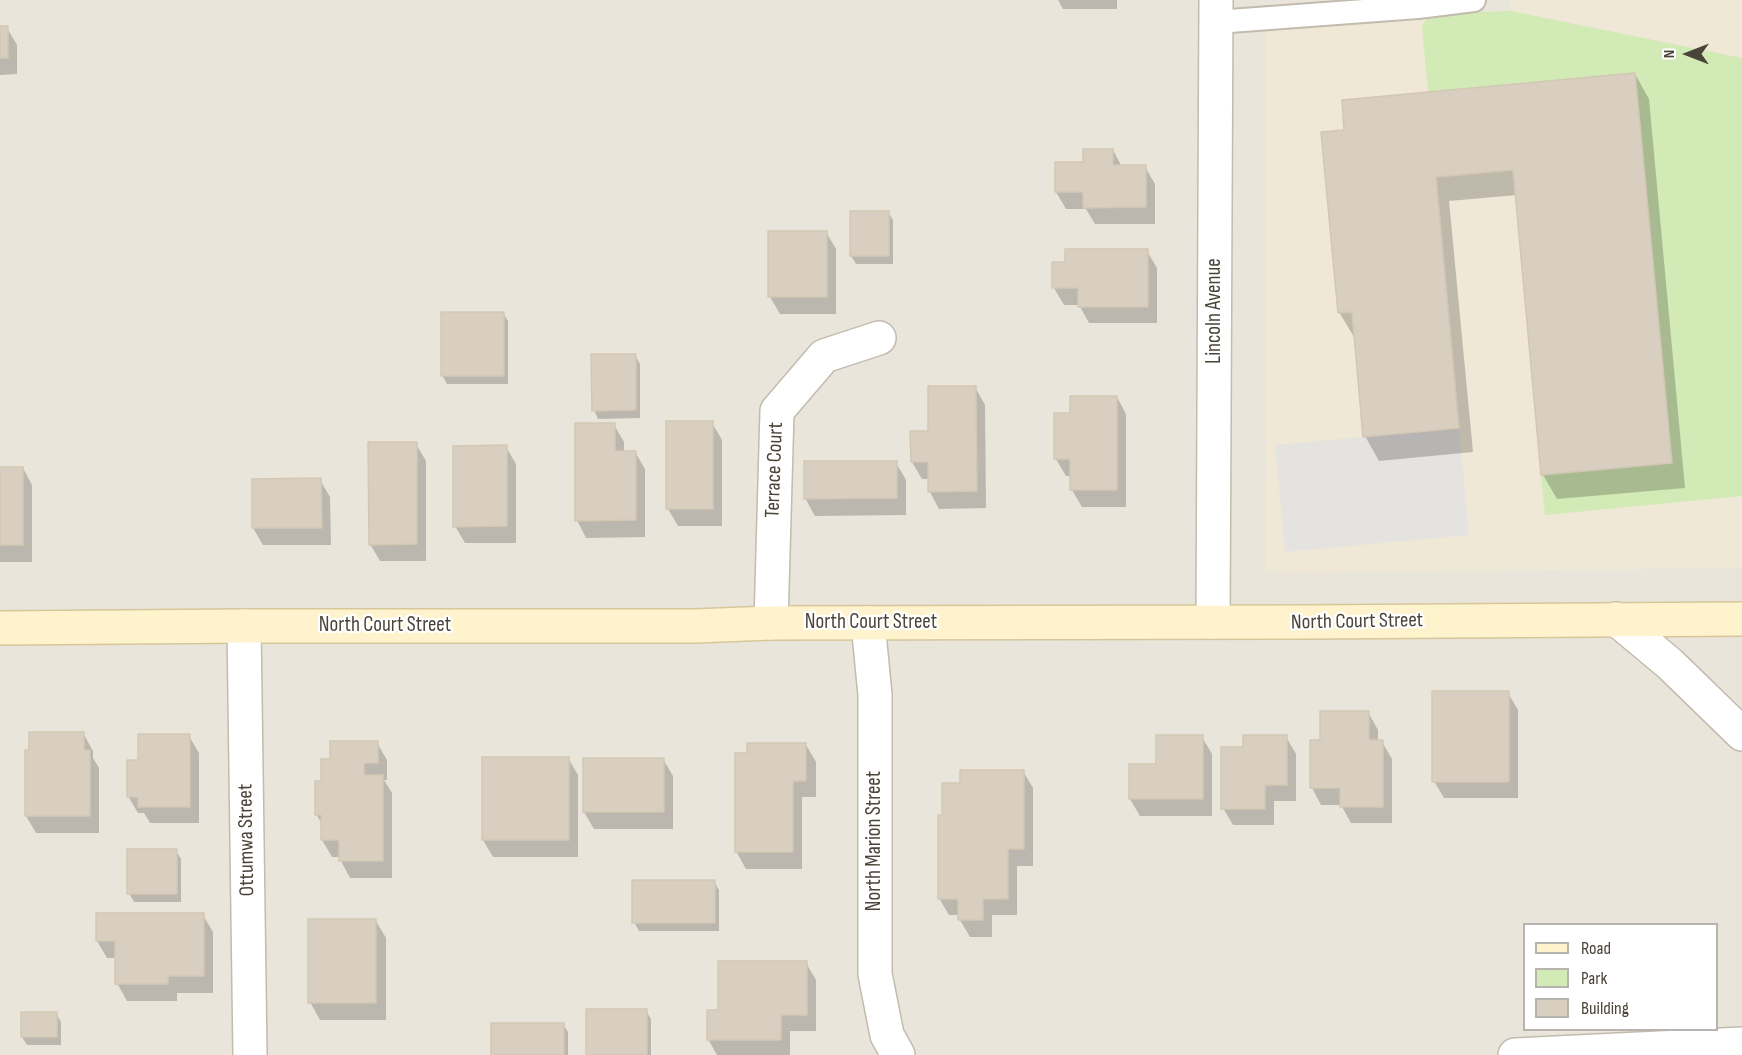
<!DOCTYPE html>
<style>
body{margin:0}
#map{position:relative;width:1742px;height:1055px;overflow:hidden;background:#f6f3ec;font-family:"Sofia Sans Condensed",sans-serif}
canvas{display:block}
.legend{position:absolute;left:1523px;top:923px;width:195px;height:108px;box-sizing:border-box;background:#fff;border:2px solid #b7b4b0;margin:0;padding:8px 10px;list-style:none;font-size:18px;color:#4b4439}
.legend li{display:flex;align-items:center;gap:12px;height:30px}
.legend b{width:30px;border:2px solid #b7b4b0}
.north{position:absolute;left:1658px;top:24px;width:60px;height:60px;-webkit-text-stroke:4px #fff;paint-order:stroke;rotate:270deg;font-size:16px;font-weight:700;line-height:24px;text-align:center;color:#4b4439}
.north::after{content:'';display:block;margin:auto;width:21px;height:27px;background:#4b4439;clip-path:polygon(50% 0,100% 100%,50% 72%,0 100%)}
</style>
<div id="map">
<canvas width="1742" height="1055"></canvas>
<ul class="legend">
<li><b style="height:8px;background:#fff3cd"></b>Road</li>
<li><b style="height:16px;background:#d2eab5"></b>Park</li>
<li><b style="height:16px;background:#d8cfc1"></b>Building</li>
</ul>
<div class="north">N</div>
</div>
<script>
const c = document.querySelector('canvas').getContext('2d');
c.lineJoin = 'round';
function fillPath(path, color) {
  c.fillStyle = color;
  c.fill(path, 'evenodd');
}
function toPath(rows) {
  const path = new Path2D();
  for (const r of rows) {
    path.moveTo(r[0], r[1]);
    for (let i = 2; i < r.length; i += 2) path.lineTo(r[i], r[i + 1]);
  }
  return path;
}
function trace(path, color, width, dash) {
  c.strokeStyle = color;
  c.lineWidth = width;
  c.lineCap = dash ? 'butt' : 'round';
  c.setLineDash(dash || []);
  c.stroke(path);
}
function drawText(font, color, halo, rows, align = 'center') {
  c.font = font + ' "Sofia Sans Condensed",sans-serif';
  c.lineWidth = 4.5;
  c.setLineDash([]);
  c.textBaseline = 'middle';
  c.strokeStyle = halo;
  c.fillStyle = color;
  for (const [text, x, y, turn = 0] of rows) {
    c.save();
    c.translate(x, y);
    c.rotate((+turn || 0) * Math.PI / 180);
    c.textAlign = isNaN(turn) ? turn : align;
    if (halo) c.strokeText(text, 0, 0);
    c.fillText(text, 0, 0);
    c.restore();
  }
}
const residential = toPath([
 [0,0,1742,0,1742,1055,0,1055],
 [1524,924,1716,924,1716,1030,1524,1030]
]);
const education = toPath([
 [1511,0,1742,0,1742,568,1265,573,1265,17,1511,11]
]);
const green = toPath([
 [1511,11,1742,58,1742,496,1545,515,1541,475,1672,463,1636,73,1428,92,1422,27,1430,13]
]);
const parking = toPath([
 [1459,428,1469,535,1285,552,1275,445]
]);
const shadow = toPath([
 [1058,0,1117,0,1117,9,1063,9],
 [0,28,7,28,17,45,17,74,0,75],
 [1635,74,1649,99,1685,488,1557,499,1543,475,1517,195,1449,201,1473,452,1379,461,1365,436,1356,337,1354,337,1339,312,1346,132],
 [1113,150,1122,167,1145,167,1155,184,1155,224,1095,224,1086,209,1066,209,1056,192,1085,164],
 [888,212,893,220,893,264,856,264,851,256],
 [826,232,836,249,836,314,780,314,770,297],
 [1147,251,1157,268,1157,323,1089,323,1079,305,1064,305,1054,288],
 [503,313,508,321,508,384,447,384,442,375],
 [635,355,640,364,640,418,598,419,594,410],
 [975,387,985,405,986,508,939,509,930,492,930,479,922,479,912,462,930,433],
 [1117,397,1126,414,1126,507,1082,507,1072,490,1072,476,1066,476,1056,459,1072,414],
 [712,423,722,440,722,526,678,526,668,509],
 [614,425,624,442,624,452,635,452,645,469,645,537,586,538,577,520],
 [416,444,426,461,426,561,380,561,370,544],
 [506,447,516,464,516,543,465,543,455,526],
 [896,463,906,480,906,515,815,516,805,498],
 [0,468,23,468,32,485,32,562,0,562],
 [320,480,330,497,331,545,263,545,253,528],
 [1508,693,1518,710,1518,798,1444,798,1434,781],
 [1368,712,1378,730,1378,742,1382,742,1392,759,1392,823,1351,823,1341,805,1321,805,1312,788,1321,742],
 [83,733,93,751,93,758,99,768,99,833,36,833,26,816],
 [189,736,199,753,199,823,150,823,144,813,138,813,128,796,140,762],
 [1202,737,1212,754,1212,816,1140,816,1130,799,1158,766],
 [1286,737,1296,754,1296,801,1274,801,1274,825,1233,825,1223,808,1245,748],
 [377,743,387,760,387,780,384,780,392,793,392,878,350,878,341,861,341,857,332,857,322,840,322,824,316,814,322,782,331,761],
 [806,745,816,762,816,797,802,797,802,869,746,869,736,851,749,754],
 [568,758,578,775,578,857,493,857,483,840],
 [663,759,673,776,673,829,594,829,584,812],
 [1023,771,1033,788,1033,866,1017,866,1017,915,992,915,992,937,970,937,960,920,960,915,949,915,939,898,943,816,961,784],
 [176,851,181,859,181,902,134,902,129,893],
 [714,882,719,890,719,931,639,931,634,922],
 [203,915,213,932,213,993,177,993,177,1001,127,1001,117,983,117,958,107,958,97,941],
 [376,921,386,938,386,1020,320,1020,310,1002],
 [806,963,816,980,816,1031,790,1031,790,1055,717,1055,708,1039,719,1012],
 [646,1011,651,1019,651,1055,588,1055],
 [56,1013,61,1022,61,1045,27,1045,22,1037],
 [563,1024,568,1032,568,1055,492,1055]
]);
const building = toPath([
 [0,26,8,26,8,58,0,58,0,26],
 [1635,73,1672,463,1541,475,1513,170,1436,177,1459,428,1363,437,1352,312,1338,313,1321,132,1344,130,1342,100,1635,73],
 [1083,149,1113,149,1113,165,1146,165,1146,207,1083,208,1083,192,1055,192,1055,162,1083,162,1083,149],
 [850,211,889,211,889,256,850,256,850,211],
 [768,231,827,231,827,297,768,297,768,231],
 [1065,249,1148,249,1148,307,1078,307,1078,288,1052,288,1052,262,1065,262,1065,249],
 [441,312,504,312,504,376,441,376,441,312],
 [591,354,636,354,636,410,592,411,591,354],
 [928,386,976,386,977,491,928,492,928,462,911,462,910,431,928,431,928,386],
 [1070,396,1117,396,1117,490,1070,490,1070,459,1054,459,1054,413,1070,413,1070,396],
 [666,421,713,421,713,509,666,509,666,421],
 [575,423,615,423,615,451,636,451,636,520,575,521,575,423],
 [368,442,417,442,417,544,369,545,368,442],
 [507,445,507,526,453,527,453,446,507,445],
 [804,461,897,461,897,498,804,499,804,461],
 [0,467,23,467,23,545,0,545,0,467],
 [321,478,322,528,252,528,252,479,321,478],
 [1432,691,1509,691,1509,782,1432,782,1432,691],
 [1320,711,1369,711,1369,740,1383,740,1383,807,1340,807,1340,788,1310,788,1310,740,1320,740,1320,711],
 [29,732,84,732,84,750,90,750,90,816,25,816,25,750,29,750,29,732],
 [138,734,190,734,190,807,138,807,138,797,127,797,127,760,138,760,138,734],
 [1156,735,1203,735,1203,799,1129,799,1129,764,1156,764,1156,735],
 [1243,735,1287,735,1287,785,1265,785,1265,809,1221,809,1221,747,1243,747,1243,735],
 [330,741,378,741,378,763,364,763,364,775,383,775,383,861,339,861,339,840,321,840,321,815,315,815,315,781,321,781,321,759,330,759,330,741],
 [747,743,806,743,806,781,793,781,793,852,735,852,735,753,747,753,747,743],
 [482,757,569,757,569,840,482,840,482,757],
 [583,758,664,758,664,812,583,812,583,758],
 [960,770,1024,770,1024,849,1008,849,1008,899,983,899,983,920,958,920,958,899,938,899,938,815,942,815,942,783,960,783,960,770],
 [127,849,177,849,177,894,127,894,127,849],
 [632,880,715,880,715,923,632,923,632,880],
 [96,913,204,913,204,976,168,976,168,984,115,984,115,941,96,941,96,913],
 [308,919,376,919,376,1003,308,1003,308,919],
 [718,961,807,961,807,1015,781,1015,781,1040,707,1040,707,1010,718,1010,718,961],
 [586,1009,647,1009,647,1055,586,1055,586,1009],
 [21,1012,57,1012,57,1037,21,1037,21,1012],
 [491,1023,564,1023,564,1055,491,1055,491,1023]
]);
const service = toPath([
 [1216,22,1418,7,1474,0]
]);
const minor = toPath([
 [1213,622,1216,0],
 [771,623,777,411,824,356,879,338],
 [868,623,875,695,875,974,887,1035,898,1055],
 [244,626,250,1055],
 [1515,1055,1742,1044]
]);
const tertiary = toPath([
 [1616,619,1670,664,1742,734]
]);
const secondary = toPath([
 [0,628,244,626,695,626,771,623,1305,622,1742,619]
]);
const streetNames = [
 ["Lincoln Avenue",1215,311,-90],
 ["Terrace Court",775,470,-88],
 ["North Court Street",1357,622,-1],
 ["North Court Street",871,623],
 ["North Court Street",385,626],
 ["Ottumwa Street",247,840,-91],
 ["North Marion Street",875,841,-90]
];
fillPath(residential, '#eae5da');
fillPath(education, '#efe8d6');
fillPath(green, '#d2eab5');
fillPath(parking, '#e5e3e0');
fillPath(shadow, '#0003');
fillPath(building, '#d8cfc1');
trace(building, '#d3c7b4', 1.5);
trace(service, '#c2bbae', 26);
trace(minor, '#c2bbae', 36);
trace(tertiary, '#c2bbae', 36);
trace(secondary, '#d6c79b', 36);
trace(service, '#fff', 22);
trace(minor, '#fff', 33);
trace(tertiary, '#fff', 33);
trace(secondary, '#fff3cd', 33);
drawText('21px', '#4b4439', '#fff', streetNames);
</script>
